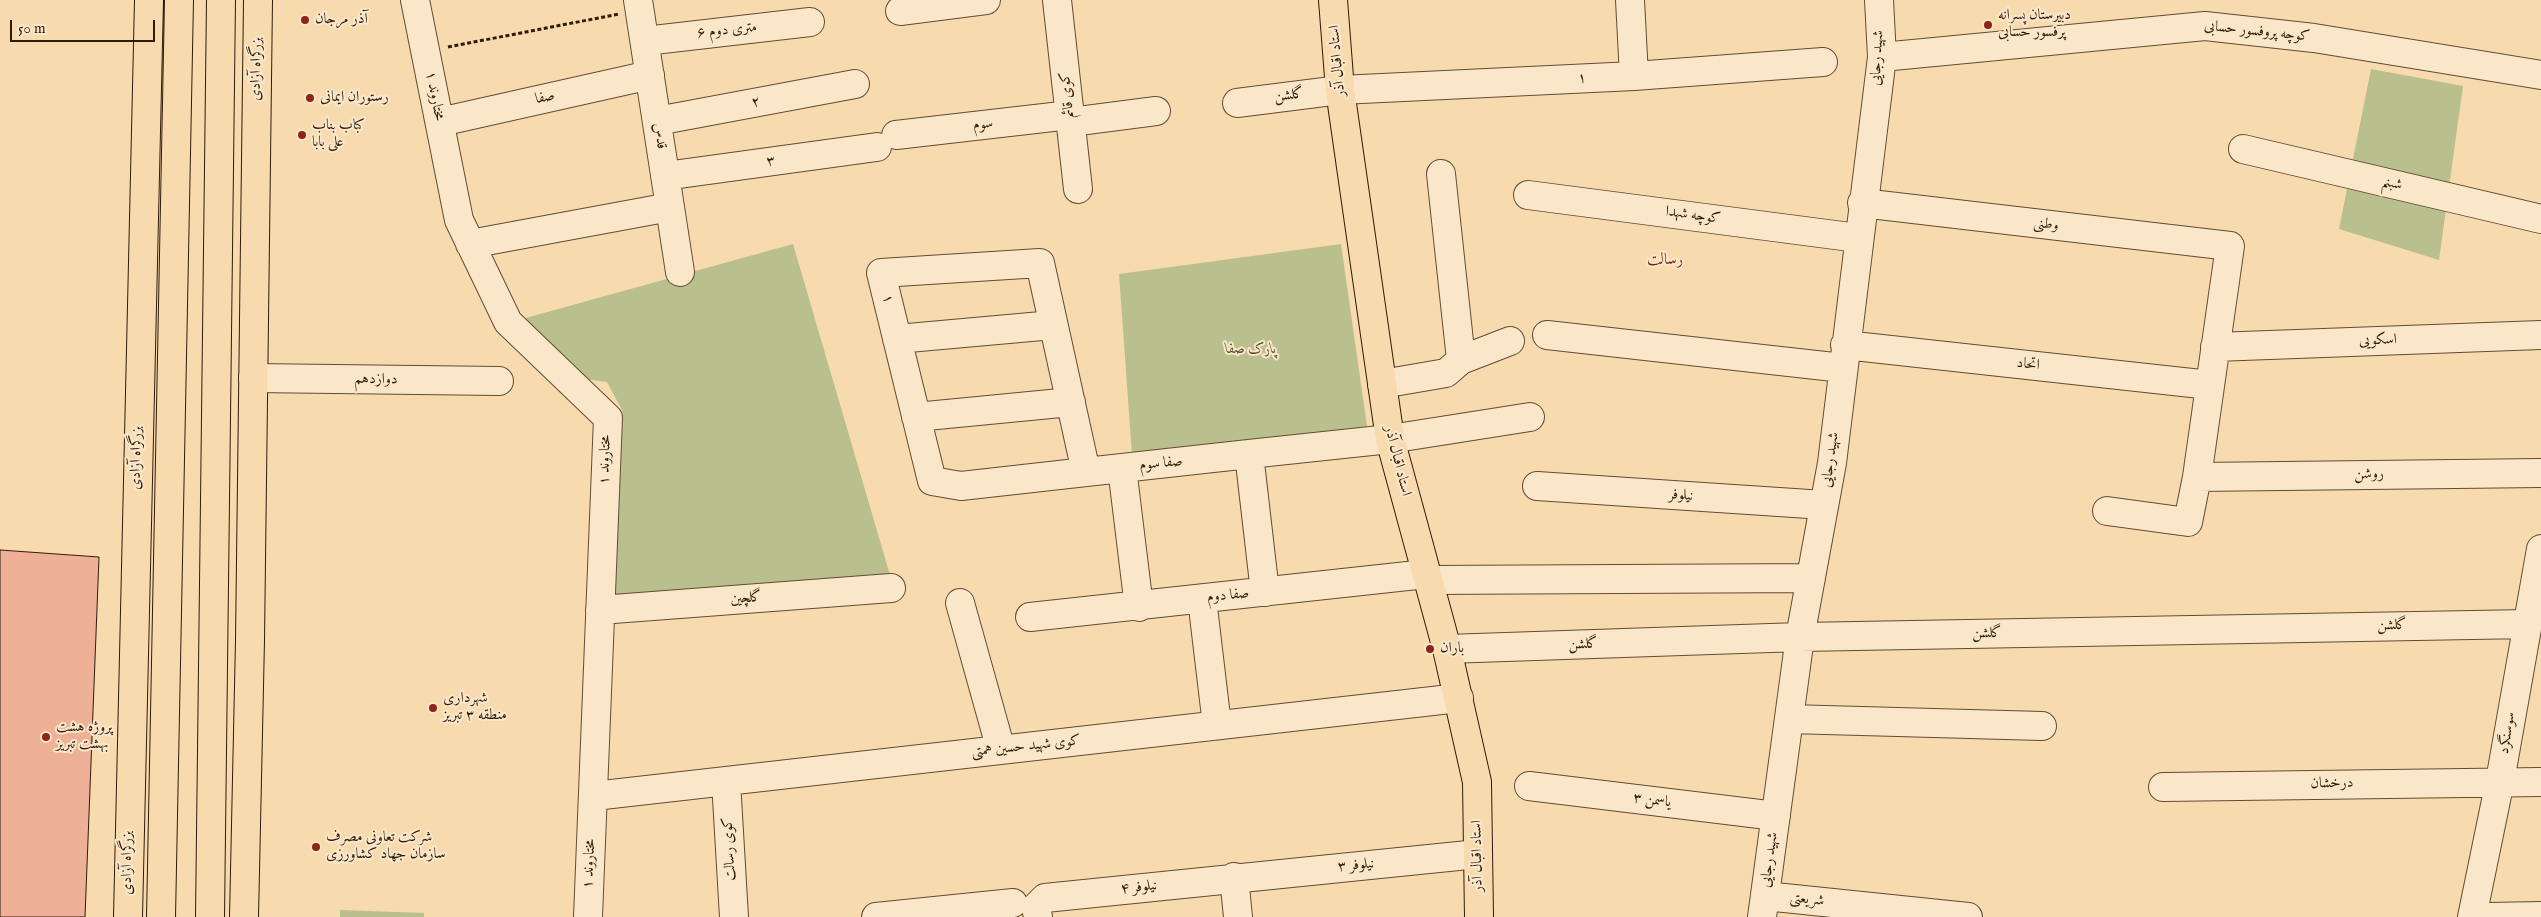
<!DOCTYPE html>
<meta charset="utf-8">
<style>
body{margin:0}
#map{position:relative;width:2541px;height:917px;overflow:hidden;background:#f7daae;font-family:"IM FELL English",serif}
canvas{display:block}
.scale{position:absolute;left:10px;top:20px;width:145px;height:22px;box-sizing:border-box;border:2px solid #2f1d0b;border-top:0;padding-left:6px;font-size:15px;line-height:18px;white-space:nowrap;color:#2f1d0b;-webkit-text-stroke:4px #fae7ca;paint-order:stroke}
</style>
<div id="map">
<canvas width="2541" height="917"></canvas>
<div class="scale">50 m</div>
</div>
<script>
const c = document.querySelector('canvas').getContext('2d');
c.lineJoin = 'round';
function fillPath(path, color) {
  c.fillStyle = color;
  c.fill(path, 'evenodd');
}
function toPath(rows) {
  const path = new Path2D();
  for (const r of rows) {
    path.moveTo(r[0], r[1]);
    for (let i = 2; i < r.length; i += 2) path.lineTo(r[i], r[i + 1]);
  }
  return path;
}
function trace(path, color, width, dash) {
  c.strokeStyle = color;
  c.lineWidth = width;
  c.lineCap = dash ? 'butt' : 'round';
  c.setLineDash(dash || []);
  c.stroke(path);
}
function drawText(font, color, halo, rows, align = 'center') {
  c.font = font + ' "IM FELL English",Amiri,serif';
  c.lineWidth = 4;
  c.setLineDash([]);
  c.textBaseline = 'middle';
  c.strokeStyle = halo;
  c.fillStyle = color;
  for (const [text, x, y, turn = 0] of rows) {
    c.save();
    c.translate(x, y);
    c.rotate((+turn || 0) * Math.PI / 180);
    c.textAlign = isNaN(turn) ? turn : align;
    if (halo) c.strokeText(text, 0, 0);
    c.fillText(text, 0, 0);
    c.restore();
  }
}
const green = toPath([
 [2371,69,2463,86,2439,260,2339,229],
 [793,244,890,575,612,595,622,410,607,382,549,374,522,319],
 [1341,244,1368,433,1132,455,1119,274],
 [340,910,424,913,424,917,340,917]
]);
const building = toPath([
 [0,550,99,557,85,917,0,917,0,550]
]);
const path = toPath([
 [448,47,619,14]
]);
const minor = toPath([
 [415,0,459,220,508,322,608,418,588,917],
 [638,0,680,272],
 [1057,0,1078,189],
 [1630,0,1634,76],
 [900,11,986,0],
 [645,41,810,22],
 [1882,57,2205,26,2314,38,2541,75],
 [1237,103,1340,90,1634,76,1823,62],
 [657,121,855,84],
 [440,122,650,75],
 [1071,122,1156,111],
 [896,135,1070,115],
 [2243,149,2541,219],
 [1441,174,1461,360],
 [665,176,877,147],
 [1528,195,1858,238],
 [1862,203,2230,246,2197,477,2188,522,2107,511],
 [470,244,670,207],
 [1547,335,1843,368],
 [897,339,1053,325],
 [1845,345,2210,385],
 [2215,347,2541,335],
 [253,378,499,381],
 [1382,384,1446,373,1461,360,1510,341],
 [916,417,1071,402],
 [1249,454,1265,592],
 [1122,468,1139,607],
 [1086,472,1040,263,881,273,932,481,961,486,1086,472,1249,454,1390,439,1530,417],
 [2197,477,2541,473],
 [1537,486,1824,505],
 [1428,580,1811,578],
 [1202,599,1217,725],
 [960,603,1001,750],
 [600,610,891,588],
 [1030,617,1426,574],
 [1447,649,1800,637,2528,624],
 [1789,719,2042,726],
 [726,781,734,917],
 [1529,786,1776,816],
 [2163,787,2541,782],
 [594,796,1459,698],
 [1234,877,1238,917],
 [1765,896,1968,917],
 [876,917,1013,903],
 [1038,917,1036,907,1045,898,1478,854],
 [1762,917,1800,637,1832,463,1882,57,1879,0],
 [2472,917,2500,781,2541,549],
 [2488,917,2541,916]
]);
const major = toPath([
 [1333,0,1340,90,1390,439,1447,649,1477,782,1479,917]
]);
const highway = toPath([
 [128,917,149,0],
 [161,917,179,0],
 [210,917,221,0],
 [244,917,250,640,258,0]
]);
const markers = [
 [305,20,5,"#8f2418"],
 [1988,25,5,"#8f2418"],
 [310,98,5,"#8f2418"],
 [302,135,5,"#8f2418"],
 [1430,649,5,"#8f2418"],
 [433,708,5,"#8f2418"],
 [46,737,5,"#8f2418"],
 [316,847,5,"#8f2418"]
];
const poiNames = [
 ["دبیرستان پسرانه",1998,16],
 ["پرفسور حسابی",1998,33],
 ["آذر مرجان",315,20],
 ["رستوران ایمانی",320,98],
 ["کباب بناب",312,126],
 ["علی بابا",312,143],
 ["باران",1440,649],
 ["شهرداری",443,699],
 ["منطقه ۳ تبریز",443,716],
 ["پروژه هشت",56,728],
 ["بهشت تبریز",56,745],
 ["شرکت تعاونی مصرف",326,838],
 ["سازمان جهاد کشاورزی",326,855]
];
const streetNames = [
 ["۶ متری دوم",727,31,-6],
 ["کوچه پروفسور حسابی",2257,32,6],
 ["شهید رجایی",1878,58,-87],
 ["استاد اقبال آذر",1338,61,-95],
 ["بزرگراه آزادی",257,69,-89],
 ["۱",1582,79,-3],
 ["کوی قائم",1068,95,-96],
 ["مختاروند ۱",434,96,79],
 ["گلشن",1289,96,-7],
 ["صفا",545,98,-13],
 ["۲",756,103,-11],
 ["سوم",983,125,-6],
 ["قدس",659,136,81],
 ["۳",771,162,-8],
 ["شبنم",2392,184,13],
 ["کوچه شهدا",1693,216,8],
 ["وطنی",2046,225,7],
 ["۱",887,299,76],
 ["اسکویی",2378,341,-2],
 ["اتحاد",2028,365,6],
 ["دوازدهم",376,380,1],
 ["بزرگراه آزادی",137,458,-89],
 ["مختاروند ۱",606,460,-88],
 ["شهید رجایی",1831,460,-82],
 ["استاد اقبال آذر",1397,461,76],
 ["صفا سوم",1161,464,-6],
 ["روشن",2369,475,-1],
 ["نیلوفر",1681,496,4],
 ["صفا دوم",1228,596,-6],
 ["گلچین",746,599,-4],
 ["گلشن",2392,626,-1],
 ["گلشن",1987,634,-1],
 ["گلشن",1583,645,-2],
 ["سوسنگرد",2508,733,-81],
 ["کوی شهید حسین همتی",1026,747,-6],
 ["درخشان",2332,784,-1],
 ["یاسمن ۳",1652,801,7],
 ["کوی رسالت",730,849,-93],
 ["استاد اقبال آذر",1478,856,-91],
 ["شهید رجایی",1770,860,-82],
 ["بزرگراه آزادی",128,863,-90],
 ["مختاروند ۱",590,864,-87],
 ["نیلوفر ۳",1356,866,-5],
 ["نیلوفر ۴",1139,888,-6],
 ["شریعتی",1807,900,6]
];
const parkNames = [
 ["پارک صفا",1251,350]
];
const neighbourhoodNames = [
 ["رسالت",1665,261]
];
fillPath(green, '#b9c08d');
fillPath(building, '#eeb097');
trace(building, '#2f1d0b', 1);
trace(minor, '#614c34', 30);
trace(major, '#2f1d0b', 30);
trace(highway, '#2f1d0b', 30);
trace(path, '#2f1d0b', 3, [4, 2.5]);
trace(minor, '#fae7ca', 28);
trace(major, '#f7daae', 28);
trace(highway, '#f7daae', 28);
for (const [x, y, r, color] of markers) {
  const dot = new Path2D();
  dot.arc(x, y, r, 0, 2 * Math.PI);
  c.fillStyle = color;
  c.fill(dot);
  trace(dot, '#fae7ca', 2);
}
drawText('15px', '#2f1d0b', '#fae7ca', poiNames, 'left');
drawText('15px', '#2f1d0b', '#fae7ca', streetNames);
drawText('italic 15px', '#584e32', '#fae7ca', parkNames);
drawText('16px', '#7a1f14', '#fae7ca', neighbourhoodNames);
</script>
